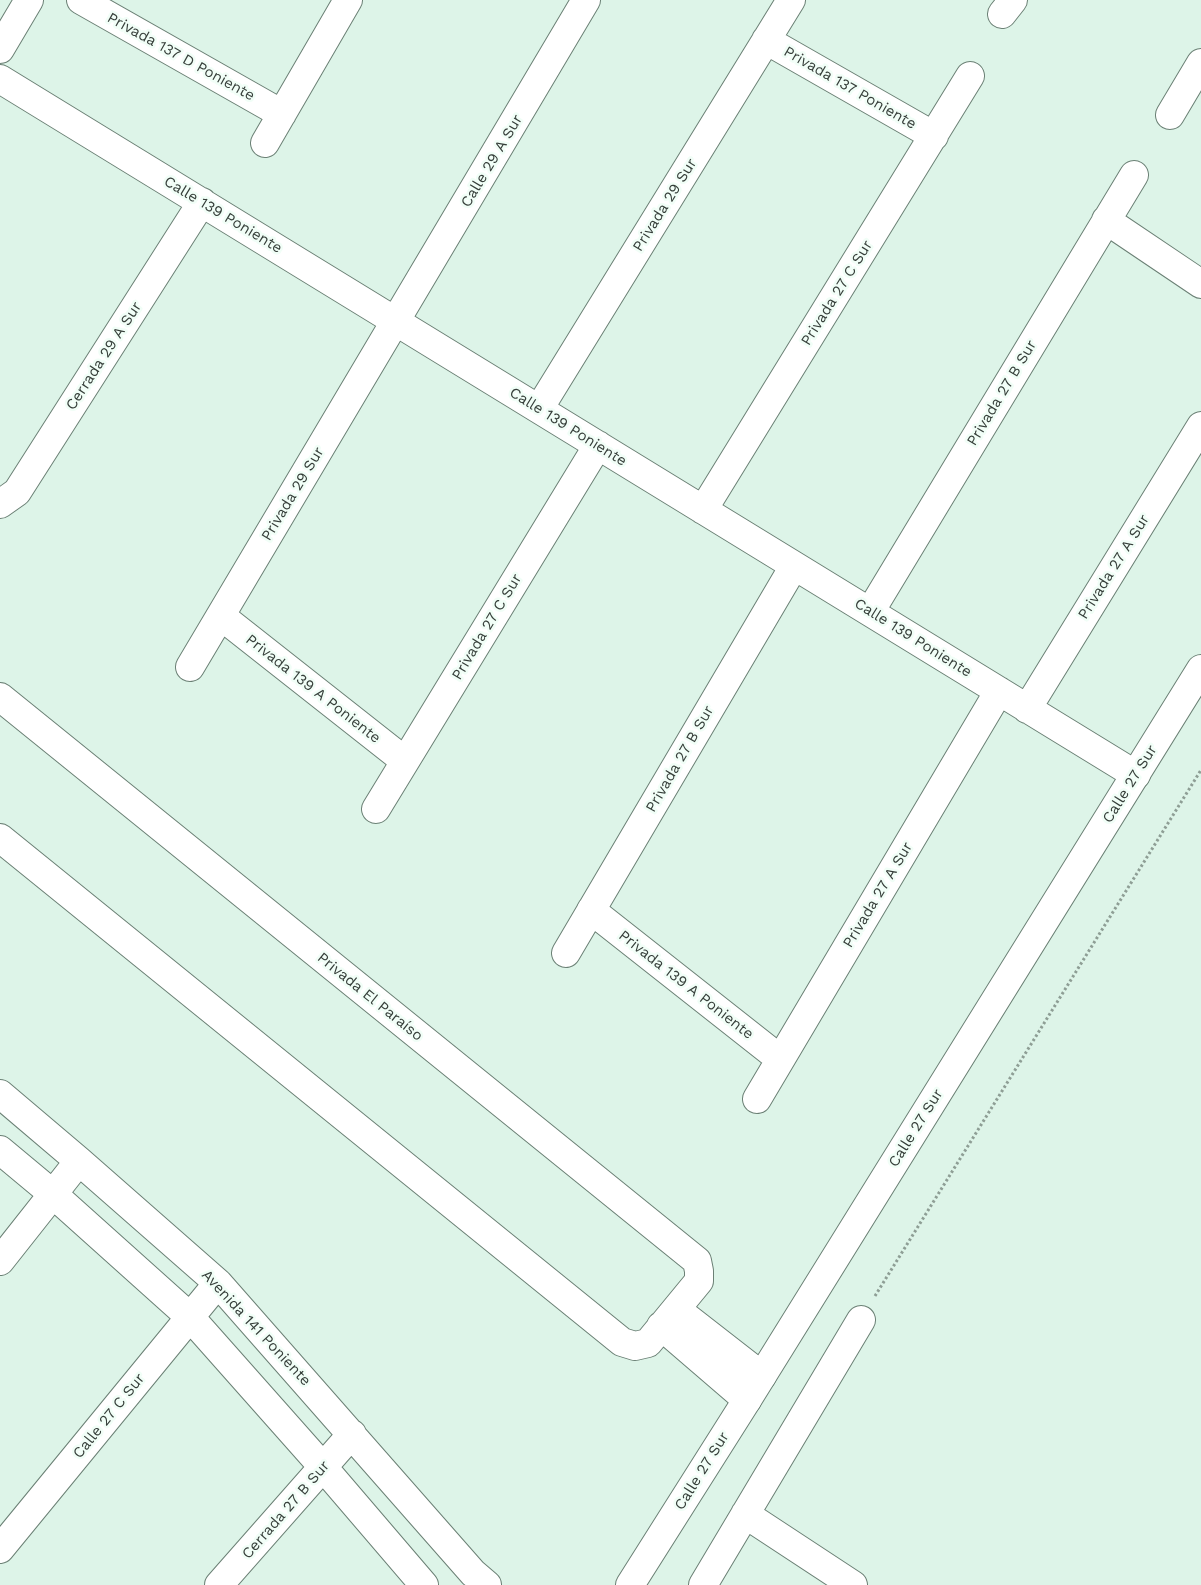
<!DOCTYPE html>
<meta charset="utf-8">
<style>
body{margin:0}
canvas{display:block;background:#ddf4e8}
</style>
<canvas width="1201" height="1585"></canvas>
<script>
const c = document.querySelector('canvas').getContext('2d');
c.lineJoin = 'round';
function toPath(rows) {
  const path = new Path2D();
  for (const r of rows) {
    path.moveTo(r[0], r[1]);
    for (let i = 2; i < r.length; i += 2) path.lineTo(r[i], r[i + 1]);
  }
  return path;
}
function trace(path, color, width, dash) {
  c.strokeStyle = color;
  c.lineWidth = width;
  c.lineCap = dash ? 'butt' : 'round';
  c.setLineDash(dash || []);
  c.stroke(path);
}
function drawText(font, color, halo, rows, align = 'center') {
  c.font = font + ' "Work Sans",sans-serif';
  c.lineWidth = 5;
  c.setLineDash([]);
  c.textBaseline = 'middle';
  c.strokeStyle = halo;
  c.fillStyle = color;
  for (const [text, x, y, turn = 0] of rows) {
    c.save();
    c.translate(x, y);
    c.rotate((+turn || 0) * Math.PI / 180);
    c.textAlign = isNaN(turn) ? turn : align;
    if (halo) c.strokeText(text, 0, 0);
    c.fillText(text, 0, 0);
    c.restore();
  }
}
const path = toPath([
 [875,1296,1201,770]
]);
const minor = toPath([
 [81,0,282,114],
 [1002,14,1013,0],
 [766,40,934,136],
 [0,49,29,0],
 [0,79,1136,775],
 [1170,115,1201,63],
 [265,143,348,0],
 [1106,220,1201,284],
 [539,409,791,0],
 [0,504,17,492,202,202],
 [703,510,970,76],
 [870,612,1134,175],
 [221,616,405,761],
 [190,667,586,0],
 [0,697,697,1261,699,1271,699,1281,648,1343,635,1346,622,1342,0,838],
 [1027,709,1201,426],
 [376,809,598,445],
 [591,910,780,1059],
 [566,953,794,566],
 [0,1094,79,1161,218,1283,473,1573,487,1585],
 [757,1099,999,691],
 [0,1150,54,1195,190,1317,323,1467,424,1585],
 [0,1261,79,1161],
 [676,1309,762,1376],
 [661,1326,747,1400],
 [745,1514,853,1585],
 [0,1549,218,1283],
 [219,1585,352,1434],
 [703,1585,861,1320]
]);
const tertiary = toPath([
 [630,1585,747,1400,1201,669]
]);
const streetNames = [
 ["Privada 137 D Poniente",181,57,29],
 ["Privada 137 Poniente",850,88,30],
 ["Calle 29 A Sur",492,161,-59],
 ["Privada 29 Sur",665,205,-58],
 ["Calle 139 Poniente",223,215,31],
 ["Privada 27 C Sur",837,293,-58],
 ["Cerrada 29 A Sur",104,356,-57],
 ["Privada 27 B Sur",1002,393,-59],
 ["Calle 139 Poniente",568,427,32],
 ["Privada 29 Sur",293,494,-59],
 ["Privada 27 A Sur",1114,567,-58],
 ["Privada 27 C Sur",487,627,-59],
 ["Calle 139 Poniente",913,638,32],
 ["Privada 139 A Poniente",313,689,38],
 ["Privada 27 B Sur",680,759,-60],
 ["Calle 27 Sur",1130,784,-58],
 ["Privada 27 A Sur",878,895,-59],
 ["Privada 139 A Poniente",686,985,38],
 ["Privada El Paraíso",370,997,39],
 ["Calle 27 Sur",916,1128,-58],
 ["Avenida 141 Poniente",256,1328,47],
 ["Calle 27 C Sur",109,1416,-51],
 ["Calle 27 Sur",702,1471,-58],
 ["Cerrada 27 B Sur",286,1510,-49]
];
trace(minor, '#6b8075', 30);
trace(tertiary, '#6b8075', 30);
trace(path, '#8e9e95', 3, [2.5, 2.5]);
trace(minor, '#fff', 28);
trace(tertiary, '#fff', 28);
drawText('15px', '#363f3a', '#f1fef7', streetNames);
</script>
